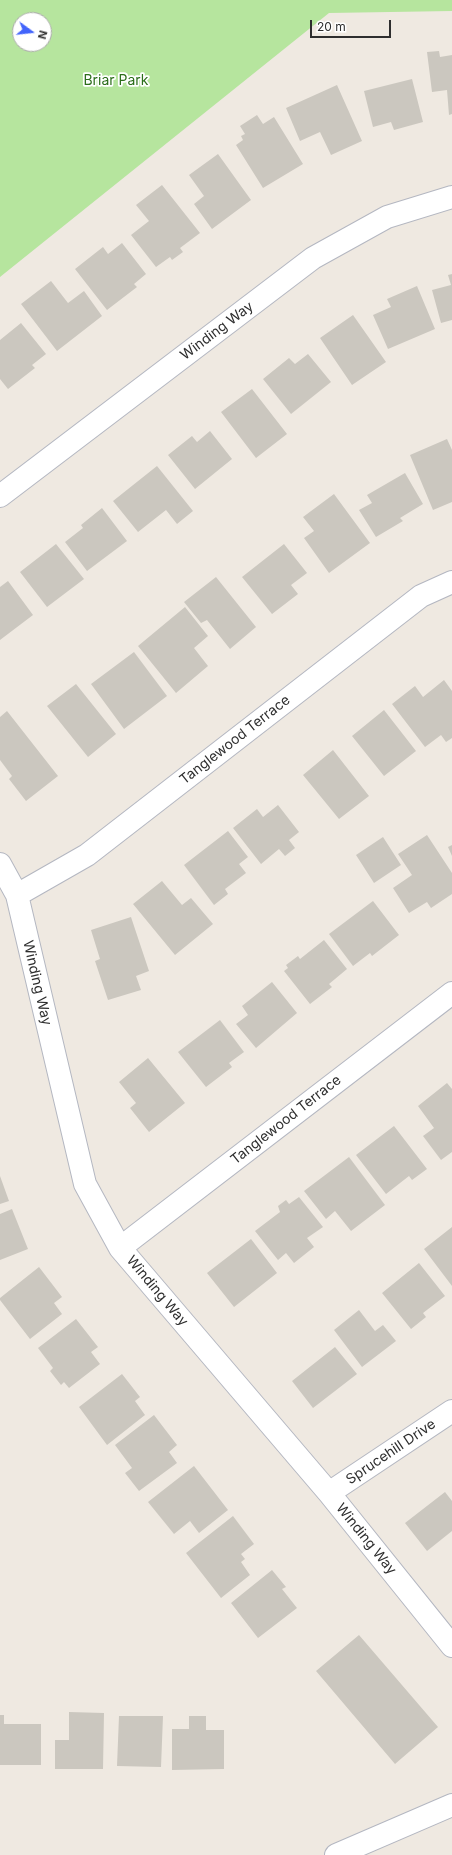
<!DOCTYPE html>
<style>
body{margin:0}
#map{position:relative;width:452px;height:1855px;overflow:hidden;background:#efe9e1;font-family:Inter,sans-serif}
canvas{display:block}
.north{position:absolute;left:12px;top:12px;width:40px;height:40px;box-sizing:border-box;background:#fff;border:1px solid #ababab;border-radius:50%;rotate:105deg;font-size:11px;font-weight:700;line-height:16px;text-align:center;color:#2e2e2e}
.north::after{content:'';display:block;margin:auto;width:14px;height:18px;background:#4264fb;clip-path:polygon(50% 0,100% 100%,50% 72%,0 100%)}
.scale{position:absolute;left:310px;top:20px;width:81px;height:18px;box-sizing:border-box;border:2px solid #2e2e2e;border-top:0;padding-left:5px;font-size:12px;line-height:14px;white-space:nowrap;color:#2e2e2e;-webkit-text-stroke:3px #fff;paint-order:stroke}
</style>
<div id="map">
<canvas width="452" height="1855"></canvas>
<div class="north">N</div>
<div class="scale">20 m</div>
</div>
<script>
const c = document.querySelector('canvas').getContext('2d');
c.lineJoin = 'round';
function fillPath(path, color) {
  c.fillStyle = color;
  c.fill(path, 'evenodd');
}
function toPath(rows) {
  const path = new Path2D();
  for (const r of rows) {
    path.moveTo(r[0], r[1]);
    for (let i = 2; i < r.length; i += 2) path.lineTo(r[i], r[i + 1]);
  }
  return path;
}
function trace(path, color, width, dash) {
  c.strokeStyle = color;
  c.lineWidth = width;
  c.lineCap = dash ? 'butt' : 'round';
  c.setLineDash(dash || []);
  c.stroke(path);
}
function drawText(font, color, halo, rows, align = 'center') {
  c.font = font + ' Inter,sans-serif';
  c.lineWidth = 3.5;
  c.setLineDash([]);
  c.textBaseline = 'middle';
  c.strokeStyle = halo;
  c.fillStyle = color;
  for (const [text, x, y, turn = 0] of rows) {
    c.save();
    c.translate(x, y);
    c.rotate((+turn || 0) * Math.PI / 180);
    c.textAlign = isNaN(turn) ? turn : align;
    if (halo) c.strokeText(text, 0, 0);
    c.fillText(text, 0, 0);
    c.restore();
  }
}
const green = toPath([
 [0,0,452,0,452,11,329,13,0,277],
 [20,20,44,20,44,44,20,44]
]);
const building = toPath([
 [439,51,440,57,452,55,452,114,449,115,447,90,432,92,427,52],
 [412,79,423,122,394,130,391,122,373,127,364,91],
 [337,85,362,141,331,155,320,132,300,141,286,108],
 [257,115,263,124,274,117,303,164,263,188,236,145,243,140,241,136,245,134,240,126],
 [218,154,251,200,212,229,194,204,204,196,189,175],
 [162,185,200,233,180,248,183,252,172,260,170,257,156,267,131,235,149,221,136,205],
 [122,243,146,274,134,284,137,287,107,310,75,269,103,247,108,254],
 [452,274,452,320,441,323,432,290,451,285,448,275],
 [51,281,68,303,84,291,102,316,57,351,21,304],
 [417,286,435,329,388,349,373,315,391,307,387,299],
 [353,315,386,362,352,385,320,338],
 [21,323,46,354,32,365,35,368,8,389,0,379,0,340],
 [308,354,331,382,291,414,263,379,289,358,295,364],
 [252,389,287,434,256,458,221,412],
 [210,431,232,459,195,489,168,455,192,436,197,442],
 [447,439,452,450,452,502,433,510,410,455],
 [157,466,193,511,177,524,166,510,138,532,113,501],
 [405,473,423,504,400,518,403,521,376,537,359,510,372,503,367,495],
 [334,494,370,543,329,573,304,538,314,531,303,517],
 [102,508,127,541,87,571,65,542,83,528,81,525],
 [56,544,84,579,47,607,20,572],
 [284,544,307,573,291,585,298,594,272,614,242,577],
 [216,577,256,627,230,649,207,620,201,623,184,602],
 [8,581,33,615,0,640,0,587],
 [185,607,208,636,194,648,208,666,176,693,138,646],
 [134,652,167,696,124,729,91,684],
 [444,680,452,691,452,738,446,742,441,735,425,747,392,704,415,686,423,697],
 [76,684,116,734,88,757,47,706],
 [384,710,416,751,384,776,352,736],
 [7,711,58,776,26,801,9,779,12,776,0,760,0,717],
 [333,750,369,796,339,819,303,775],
 [278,805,299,832,289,840,295,848,285,856,279,849,261,864,233,828,257,809,263,817],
 [228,831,248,857,239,864,246,873,225,889,228,894,214,905,184,865],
 [427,835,452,873,452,894,431,908,427,902,409,913,393,888,412,875,398,854],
 [383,837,401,865,374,883,356,855],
 [452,845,452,856,448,847],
 [162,881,182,905,191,898,213,924,175,955,133,904],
 [373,901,399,935,372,956,370,953,353,966,329,934],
 [131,917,149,971,136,976,141,990,108,1000,95,961,100,959,91,930],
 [324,940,347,969,329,984,332,987,310,1004,284,971,288,968,286,965,298,956,300,959],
 [272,982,297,1013,256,1048,236,1024,248,1015,242,1006],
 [220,1020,244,1052,229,1063,232,1067,206,1087,178,1052],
 [148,1058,185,1103,149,1132,130,1108,136,1103,119,1082],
 [447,1083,452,1089,452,1152,441,1160,423,1136,434,1128,418,1106],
 [394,1126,427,1169,412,1180,409,1176,386,1194,356,1155],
 [349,1157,385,1205,351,1231,335,1211,326,1219,304,1191],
 [0,1176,9,1201,0,1204],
 [299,1197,323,1227,307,1238,314,1247,294,1263,286,1253,278,1260,255,1231,280,1212,278,1206,286,1200,289,1204],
 [12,1209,28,1249,0,1260,0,1214],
 [452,1227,452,1286,424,1249],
 [251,1239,277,1273,234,1307,207,1273],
 [419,1263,445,1296,423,1313,426,1317,411,1329,382,1293],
 [39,1267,62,1297,54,1303,62,1314,30,1339,0,1300,0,1298],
 [359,1310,375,1331,383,1325,396,1341,362,1367,334,1330],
 [76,1319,98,1347,91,1352,100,1364,69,1388,64,1382,61,1385,50,1371,53,1368,38,1348],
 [335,1347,357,1374,313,1408,292,1381],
 [122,1374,140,1397,135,1401,145,1415,107,1445,79,1407],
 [154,1415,177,1445,169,1452,177,1463,139,1491,125,1473,132,1468,115,1445],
 [194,1466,228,1510,199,1533,190,1521,174,1534,148,1502],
 [445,1492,452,1501,452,1531,427,1551,405,1523],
 [233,1516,254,1544,241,1554,245,1559,241,1562,250,1575,221,1598,186,1553],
 [272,1570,286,1587,282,1589,297,1608,258,1638,231,1603],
 [359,1635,438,1727,395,1764,316,1671],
 [69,1712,104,1713,103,1769,55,1769,55,1740,69,1740],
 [0,1715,4,1715,4,1724,41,1724,41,1765,0,1765],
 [119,1716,163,1716,161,1767,117,1766],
 [189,1716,206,1716,206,1730,224,1730,224,1769,172,1770,172,1729,189,1729]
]);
const street = toPath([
 [0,496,313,258,387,217,452,197],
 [0,864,17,895,85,1184,120,1248,329,1493,452,1646],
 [17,895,87,855,421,596,452,582],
 [120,1248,452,993],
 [329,1493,452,1411],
 [336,1855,452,1805]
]);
const parkNames = [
 ["Briar Park",116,81]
];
const streetNames = [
 ["Winding Way",217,331,-37],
 ["Tanglewood Terrace",235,740,-38],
 ["Winding Way",37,983,77],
 ["Tanglewood Terrace",286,1120,-38],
 ["Winding Way",157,1291,50],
 ["Sprucehill Drive",391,1452,-34],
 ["Winding Way",366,1539,51]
];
fillPath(green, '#b6e59e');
fillPath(building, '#cbc7bf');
trace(street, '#b4b7c1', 24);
trace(street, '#fff', 22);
drawText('14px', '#2c6e1b', '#fff', parkNames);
drawText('14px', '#2e2e2e', '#fff', streetNames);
</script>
